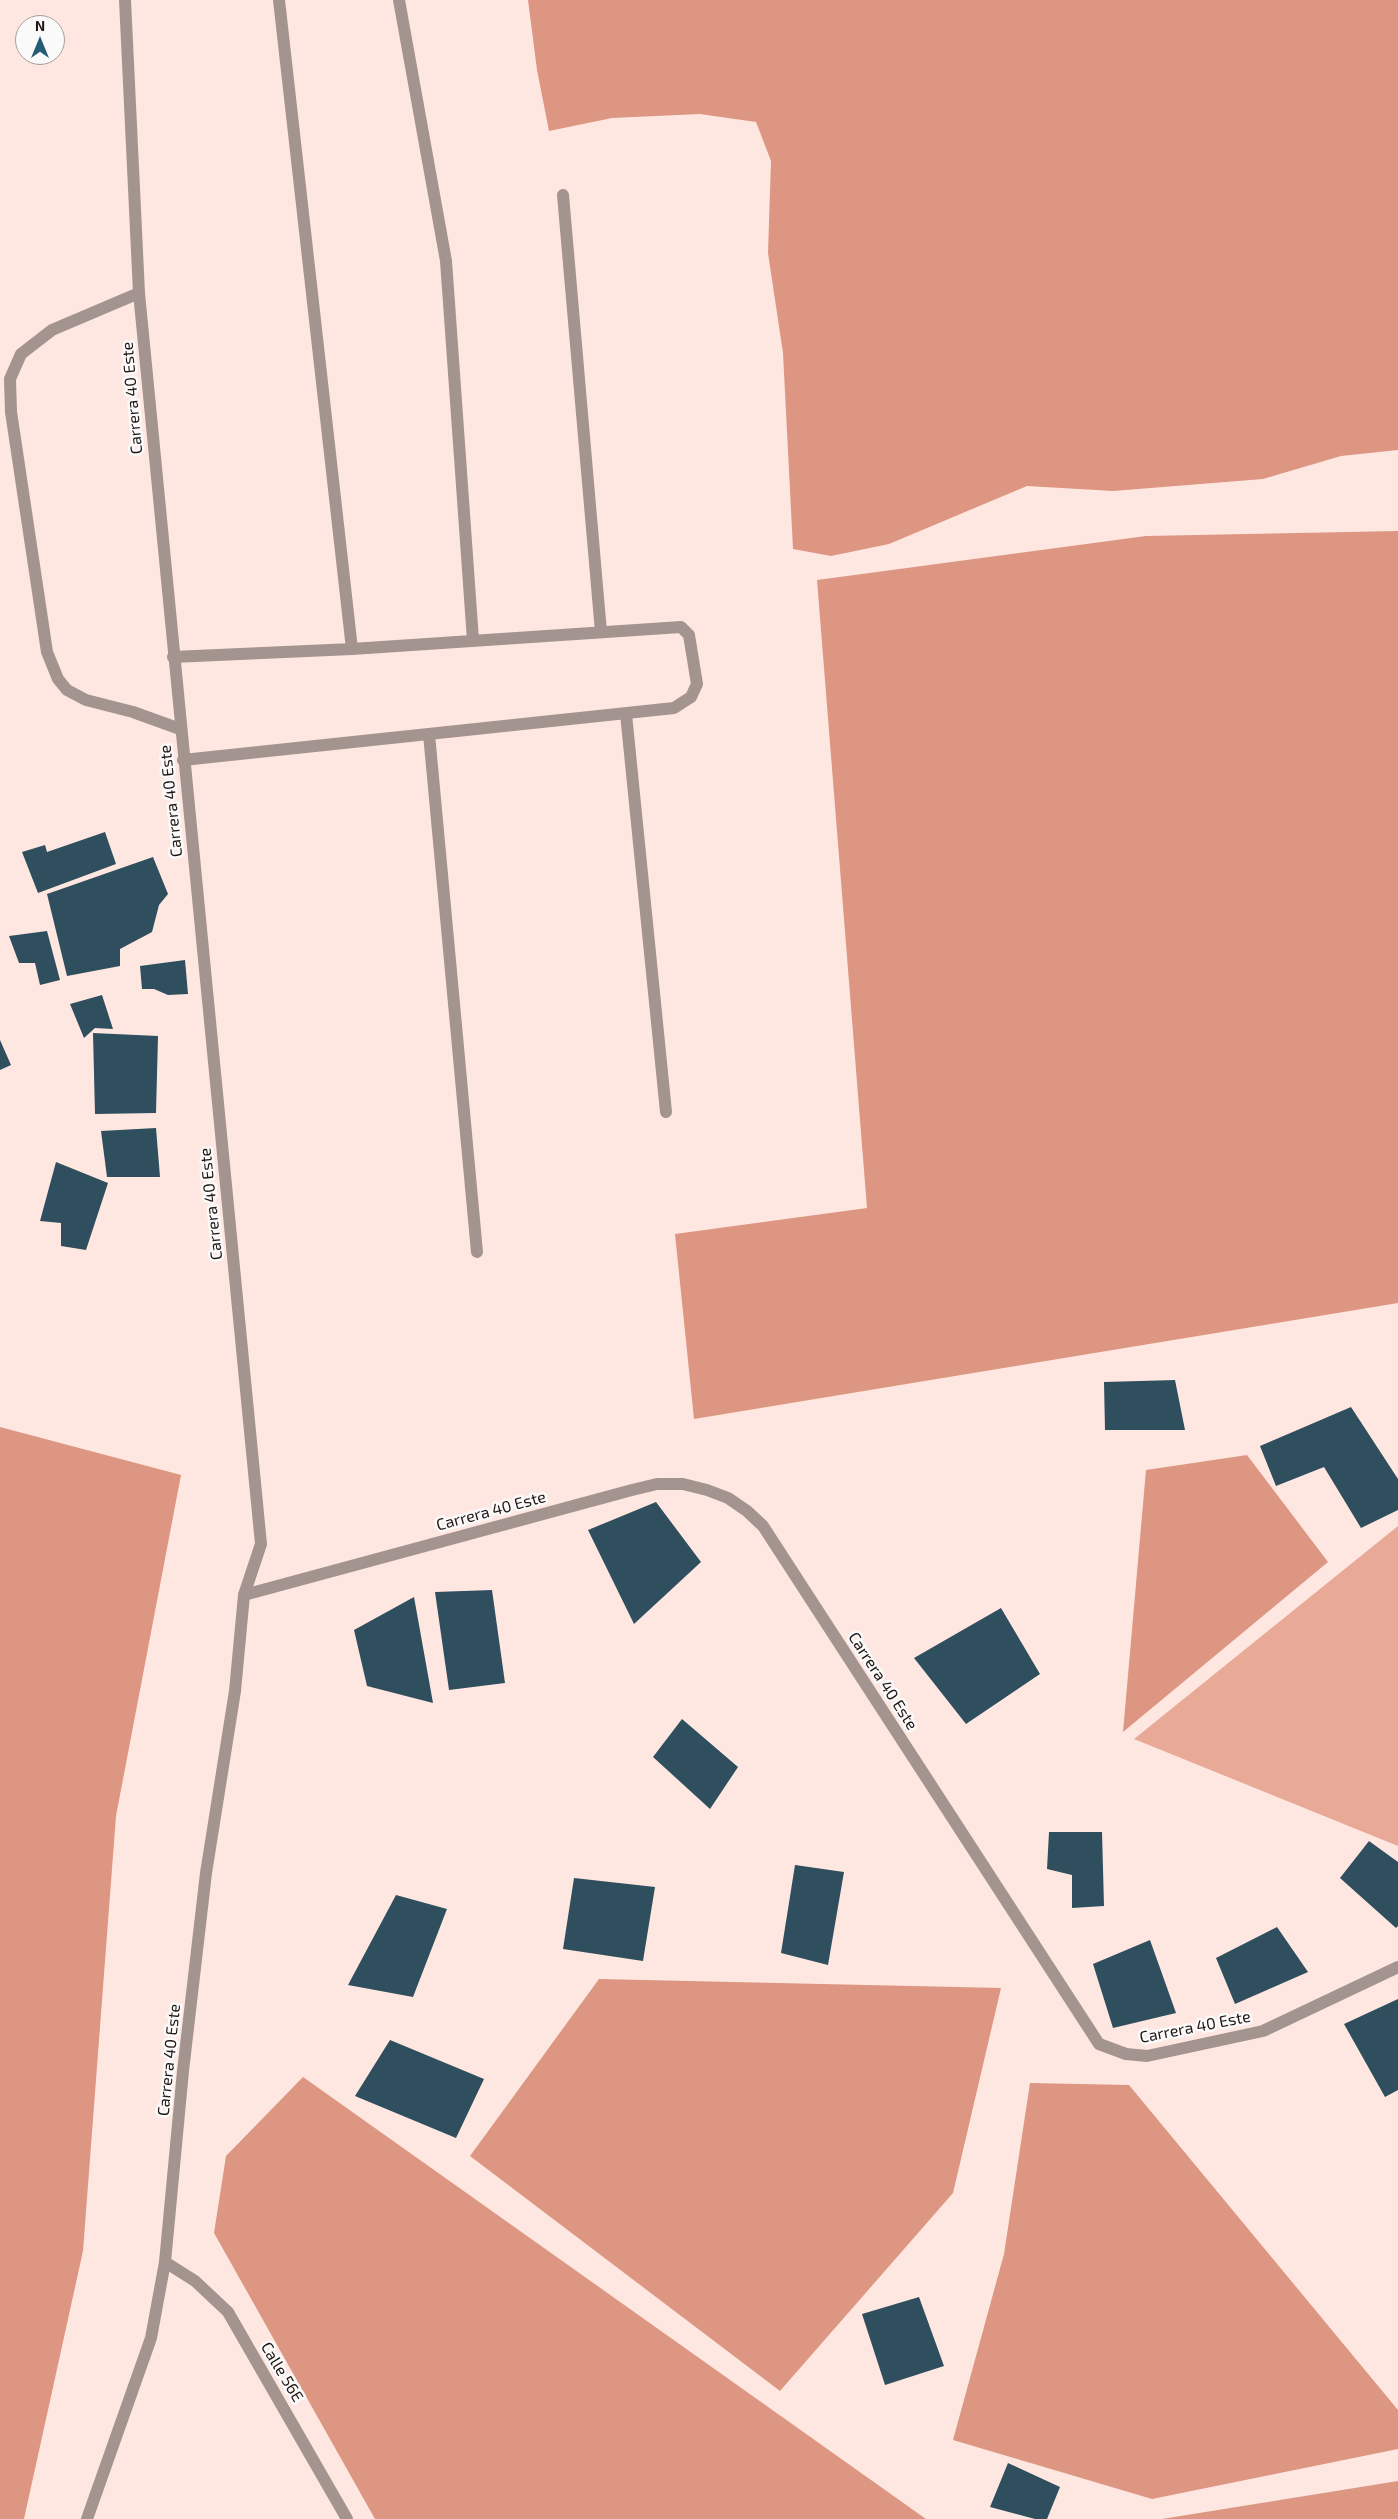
<!DOCTYPE html>
<style>
body{margin:0}
#map{position:relative;width:1398px;height:2519px;overflow:hidden;background:#ffe7e1;font-family:"Exo 2",sans-serif}
canvas{display:block}
.north{position:absolute;left:15px;top:15px;width:50px;height:50px;box-sizing:border-box;background:#fafafa;border:1px solid #a49f9d;border-radius:50%;rotate:0deg;font-size:14px;font-weight:700;line-height:20px;text-align:center;color:#221612}
.north::after{content:'';display:block;margin:auto;width:18px;height:22px;background:#255d77;clip-path:polygon(50% 0,100% 100%,50% 72%,0 100%)}
</style>
<div id="map">
<canvas width="1398" height="2519"></canvas>
<div class="north">N</div>
</div>
<script>
const c = document.querySelector('canvas').getContext('2d');
c.lineJoin = 'round';
function fillPath(path, color) {
  c.fillStyle = color;
  c.fill(path, 'evenodd');
}
function toPath(rows) {
  const path = new Path2D();
  for (const r of rows) {
    path.moveTo(r[0], r[1]);
    for (let i = 2; i < r.length; i += 2) path.lineTo(r[i], r[i + 1]);
  }
  return path;
}
function trace(path, color, width, dash) {
  c.strokeStyle = color;
  c.lineWidth = width;
  c.lineCap = dash ? 'butt' : 'round';
  c.setLineDash(dash || []);
  c.stroke(path);
}
function drawText(font, color, halo, rows, align = 'center') {
  c.font = font + ' "Exo 2",sans-serif';
  c.lineWidth = 5;
  c.setLineDash([]);
  c.textBaseline = 'middle';
  c.strokeStyle = halo;
  c.fillStyle = color;
  for (const [text, x, y, turn = 0] of rows) {
    c.save();
    c.translate(x, y);
    c.rotate((+turn || 0) * Math.PI / 180);
    c.textAlign = isNaN(turn) ? turn : align;
    if (halo) c.strokeText(text, 0, 0);
    c.fillText(text, 0, 0);
    c.restore();
  }
}
const green = toPath([
 [1398,1526,1398,1846,1134,1739]
]);
const forest = toPath([
 [528,0,1398,0,1398,450,1341,456,1263,479,1113,491,1027,486,889,544,831,556,793,549,783,353,768,253,771,161,756,122,700,114,612,118,549,131,537,70],
 [1398,531,1398,1303,694,1419,675,1234,867,1208,817,580,1146,536],
 [0,1427,181,1475,116,1816,83,2251,24,2519,0,2519],
 [1247,1455,1328,1562,1123,1732,1146,1470],
 [599,1979,1001,1988,953,2193,780,2391,470,2156],
 [303,2077,926,2519,375,2519,214,2233,226,2156],
 [1030,2083,1129,2085,1398,2410,1398,2449,1152,2499,953,2440,1004,2254],
 [1398,2481,1398,2519,1162,2519]
]);
const building = toPath([
 [105,832,116,864,38,893,22,852,45,845,47,852],
 [153,857,168,894,159,905,152,932,120,949,120,966,67,976,47,894],
 [47,931,60,980,40,985,35,963,19,963,9,936],
 [185,960,188,994,168,995,154,989,142,989,140,966],
 [102,995,113,1029,95,1028,84,1038,70,1004],
 [93,1033,158,1036,156,1113,95,1114],
 [0,1040,11,1065,0,1070],
 [156,1128,160,1177,107,1177,101,1131],
 [56,1162,108,1183,86,1250,61,1246,61,1223,40,1221],
 [1175,1380,1185,1430,1105,1430,1104,1382],
 [1351,1407,1398,1479,1398,1510,1361,1528,1324,1467,1276,1486,1260,1446],
 [656,1502,701,1562,634,1624,588,1530],
 [492,1590,505,1683,449,1690,435,1592],
 [414,1597,433,1703,367,1686,354,1630],
 [1001,1608,1040,1674,966,1724,914,1658],
 [682,1719,738,1767,710,1809,653,1757],
 [1049,1832,1102,1832,1104,1906,1072,1908,1072,1875,1047,1869],
 [1369,1841,1398,1862,1398,1926,1396,1928,1340,1878],
 [795,1865,844,1872,828,1965,781,1953],
 [574,1878,655,1887,643,1961,563,1949],
 [396,1895,447,1909,413,1997,348,1985],
 [1277,1927,1308,1972,1235,2004,1216,1958],
 [1150,1940,1176,2013,1113,2028,1093,1964],
 [1398,1999,1398,2090,1385,2097,1344,2024],
 [390,2040,484,2079,456,2138,355,2096],
 [919,2297,944,2366,885,2385,862,2314],
 [1008,2463,1060,2487,1047,2519,1035,2519,990,2507]
]);
const service = toPath([
 [279,0,352,649],
 [399,0,446,261,473,640],
 [563,195,601,632],
 [139,293,52,330,21,354,10,379,11,412,47,652,58,679,67,690,86,700,133,712,180,729],
 [173,657,352,649,681,627,689,635,697,684,691,697,674,708,183,760],
 [626,714,666,1112],
 [429,734,477,1252]
]);
const minor = toPath([
 [244,1595,632,1490,657,1484,683,1484,707,1490,728,1498,747,1511,763,1526,1099,2044,1126,2054,1147,2056,1263,2031,1398,1967],
 [165,2262,195,2281,228,2312,347,2519]
]);
const tertiary = toPath([
 [87,2519,151,2338,165,2262,183,2071,206,1873,235,1691,244,1595,261,1544,139,293,125,0]
]);
const streetNames = [
 ["Carrera 40 Este",132,398,-95],
 ["Carrera 40 Este",171,801,-96],
 ["Carrera 40 Este",211,1204,-96],
 ["Carrera 40 Este",491,1511,-15],
 ["Carrera 40 Este",883,1681,57],
 ["Carrera 40 Este",1195,2027,-11],
 ["Carrera 40 Este",169,2060,-84],
 ["Calle 56E",282,2372,59]
];
fillPath(green, '#e8a997');
fillPath(forest, '#dc9682');
fillPath(building, '#2f4e5e');
trace(service, '#a4948f', 12);
trace(minor, '#a4948f', 12);
trace(tertiary, '#a4948f', 12);
drawText('16px', '#221612', '#fafafa', streetNames);
</script>
